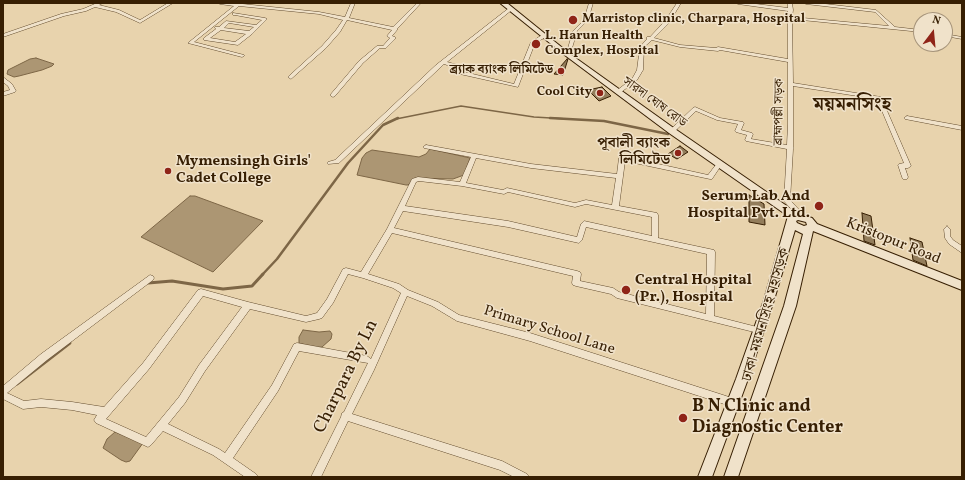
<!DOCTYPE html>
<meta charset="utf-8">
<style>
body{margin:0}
#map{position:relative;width:965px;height:480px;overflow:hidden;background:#e8d3ad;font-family:Vollkorn,serif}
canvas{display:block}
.frame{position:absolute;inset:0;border:4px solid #371f03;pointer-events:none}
.north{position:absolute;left:913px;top:12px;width:40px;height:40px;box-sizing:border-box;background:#f0e2ca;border:1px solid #a6947a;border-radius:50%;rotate:16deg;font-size:11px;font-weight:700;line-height:16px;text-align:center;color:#371f03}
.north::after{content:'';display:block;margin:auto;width:14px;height:18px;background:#8f2418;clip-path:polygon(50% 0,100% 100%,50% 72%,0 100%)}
</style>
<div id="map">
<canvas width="965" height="480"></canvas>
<div class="frame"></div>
<div class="north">N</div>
</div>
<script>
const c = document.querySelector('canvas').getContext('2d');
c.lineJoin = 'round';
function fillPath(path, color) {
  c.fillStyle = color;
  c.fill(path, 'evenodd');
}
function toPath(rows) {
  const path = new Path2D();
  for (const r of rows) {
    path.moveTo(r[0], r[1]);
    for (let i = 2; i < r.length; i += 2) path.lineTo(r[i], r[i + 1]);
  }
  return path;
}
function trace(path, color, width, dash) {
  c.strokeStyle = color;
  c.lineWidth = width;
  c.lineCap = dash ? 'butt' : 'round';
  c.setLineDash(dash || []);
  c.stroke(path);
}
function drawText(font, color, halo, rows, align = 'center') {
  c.font = font + ' Vollkorn,"Noto Serif Bengali",serif';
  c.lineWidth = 3;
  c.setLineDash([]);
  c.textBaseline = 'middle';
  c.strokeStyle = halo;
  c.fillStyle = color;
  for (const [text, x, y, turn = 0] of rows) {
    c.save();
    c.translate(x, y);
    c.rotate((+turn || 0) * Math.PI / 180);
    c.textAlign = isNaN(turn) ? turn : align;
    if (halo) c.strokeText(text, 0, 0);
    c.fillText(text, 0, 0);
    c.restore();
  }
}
const water = toPath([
 [36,58,54,64,52,66,42,70,19,76,14,77,7,74,8,70,30,59,36,58],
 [430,149,470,158,464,175,453,179,415,178,408,185,406,185,357,175,362,158,366,153,372,150,419,157,426,154,430,149],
 [190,196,195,196,263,221,213,272,141,237,190,196],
 [303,330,319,332,330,331,332,334,331,339,322,347,315,348,299,343,299,337,303,330],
 [115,432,143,443,130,461,126,462,121,460,103,448,107,439,115,432]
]);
const streamFar2 = toPath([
 [396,119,461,106,534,117,568,119]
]);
const streamFar1 = toPath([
 [550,118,604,121,668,134],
 [262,275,277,259,348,163,383,125,398,118]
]);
const stream = toPath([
 [148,283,172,281,223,289,252,286,263,274],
 [17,384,70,343]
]);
const building = toPath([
 [567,59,568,59,563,75,554,74,567,59],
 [602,87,611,96,599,101,588,90,602,87],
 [680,146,688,152,677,159,668,154,680,146],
 [749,195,764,204,765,225,749,222,749,195],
 [862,213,871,216,875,245,864,241,862,213],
 [910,238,922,242,927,266,913,260,910,238]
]);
const minor = toPath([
 [97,3,103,3,99,5,119,10,140,20,168,3,173,3,140,23,116,12,95,7,86,11,64,16,3,37,3,34,61,14,83,9,97,3],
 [218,3,233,3,319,12,345,17,351,3,355,3,349,18,393,27,417,3,421,3,397,29,397,30,392,36,395,37,395,39,386,48,380,48,363,63,335,96,333,97,331,96,331,94,359,61,377,46,383,46,390,38,387,36,392,30,347,20,340,32,326,48,291,79,288,77,289,76,322,46,336,30,343,20,319,14,239,6,194,42,244,55,244,56,242,57,188,43,234,6,220,4,218,3],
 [589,3,593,3,588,20,577,31,570,55,566,56,566,55,573,31,584,20,589,3],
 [677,3,681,3,669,23,654,38,680,45,716,48,718,47,788,59,788,11,738,4,736,3,748,3,788,8,788,3,792,3,793,10,792,17,889,26,875,12,806,4,804,3,817,3,876,10,895,27,921,30,921,32,792,19,793,83,881,97,911,166,908,168,905,168,908,177,907,179,903,179,902,177,898,165,899,164,904,163,877,99,793,86,793,147,794,148,793,149,790,200,803,214,804,216,801,218,799,218,784,201,787,149,746,141,745,140,747,135,736,132,735,131,738,124,717,120,696,111,674,132,672,133,669,131,693,108,695,107,720,118,743,122,744,123,741,130,752,133,753,134,751,139,787,145,788,124,788,62,720,50,718,51,680,47,652,40,644,47,643,70,637,80,620,93,616,93,616,91,632,79,637,70,640,47,647,39,647,37,650,37,665,21,677,3],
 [509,8,513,9,447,62,458,65,459,66,456,70,514,84,531,42,542,35,546,35,546,37,535,43,518,87,451,72,450,71,453,67,444,64,339,163,328,164,327,163,328,162,335,160,436,65,509,8],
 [233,13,265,18,267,19,252,34,238,45,204,40,204,38,216,29,215,28,215,27,219,27,226,21,256,25,262,20,235,15,233,15,233,13],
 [229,23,254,27,249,31,224,28,229,23],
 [221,30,246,34,235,42,210,38,221,30],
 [945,34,962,37,962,39,945,36,945,34],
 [3,77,12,84,16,91,15,92,3,96,3,92,10,90,8,86,3,82,3,77],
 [907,116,962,126,962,130,905,119,904,118,907,116],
 [426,145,531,164,617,174,619,158,622,156,708,175,718,162,722,162,723,163,722,164,712,179,710,179,625,161,619,206,657,213,658,215,658,238,714,250,715,252,714,316,761,328,762,330,761,332,758,333,617,298,611,294,576,286,573,285,572,283,573,276,392,233,368,274,399,284,408,290,438,302,459,315,530,333,726,396,735,400,736,403,735,406,732,407,724,404,530,341,457,321,432,306,407,296,374,370,352,414,502,461,527,474,529,477,514,477,500,470,348,421,321,477,311,477,341,417,342,413,344,412,368,363,299,351,278,391,233,458,256,474,258,477,245,477,213,455,163,431,151,445,148,447,96,423,94,420,97,415,72,410,41,407,23,409,3,399,3,386,41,354,150,275,153,276,154,278,153,280,47,360,7,393,24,401,41,399,72,402,104,407,143,363,198,290,201,289,248,302,306,316,317,313,327,299,343,269,346,268,361,272,387,229,412,179,418,177,460,182,471,157,424,148,423,147,426,145],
 [476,158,531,168,616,178,612,205,586,200,575,203,507,188,503,190,466,183,476,158],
 [419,181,462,186,504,194,508,192,575,207,586,204,652,217,652,236,584,221,581,224,577,237,508,221,405,206,416,182,419,181],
 [403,211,508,227,579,243,582,240,586,227,707,254,706,314,619,292,613,288,580,281,581,274,580,272,577,271,394,228,403,211],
 [348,274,363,278,393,288,401,293,371,359,367,356,297,343,294,344,272,385,225,453,219,449,168,424,185,403,205,371,250,309,306,322,319,319,322,318,333,303,348,274],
 [203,296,242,307,199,365,179,397,146,437,106,419,149,369,203,296],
 [947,226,950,229,950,236,953,240,962,246,962,253,949,244,945,238,944,229,947,226]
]);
const secondary = toPath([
 [500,3,507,3,570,54,675,129,797,213,812,218,817,224,962,281,962,290,813,231,796,306,738,477,724,477,784,306,803,234,795,230,774,300,748,379,712,477,698,477,736,379,764,300,788,216,669,133,566,56,500,3],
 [798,220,806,222,807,225,804,226,797,223,796,221,798,220]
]);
const markers = [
 [573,20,5,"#8f2418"],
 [536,44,5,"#8f2418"],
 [561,71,4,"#8f2418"],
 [600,93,4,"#8f2418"],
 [678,153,4,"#8f2418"],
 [168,171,4,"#8f2418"],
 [819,206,5,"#8f2418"],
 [626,290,5,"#8f2418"],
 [683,418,5,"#8f2418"]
];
const farPoinames = [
 ["Marristop clinic, Charpara, Hospital",582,20],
 ["L. Harun Health",545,37],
 ["Complex, Hospital",545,52],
 ["ব্র্যাক ব্যাংক লিমিটেড",553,71,"right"],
 ["Cool City",592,93,"right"]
];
const farStreetnames = [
 ["সারদা ঘোষ রোড",654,103,36],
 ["ব্রাহ্মপল্লী সড়ক",780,112,-89]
];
const poiNames = [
 ["পূবালী ব্যাংক",670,144],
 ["লিমিটেড",670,161],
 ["Mymensingh Girls'",176,162,"left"],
 ["Cadet College",176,179,"left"],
 ["Serum Lab And",810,197],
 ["Hospital Pvt. Ltd.",810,214],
 ["Central Hospital",635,281,"left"],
 ["(Pr.), Hospital",635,298,"left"]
];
const streetNames = [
 ["Kristopur Road",893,242,22],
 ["ঢাকা-ময়মনসিংহ মহাসড়ক",767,315,-74],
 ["Primary School Lane",549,331,17]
];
const nearStreetnames = [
 ["Charpara By Ln",347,377,-64]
];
const nearPoinames = [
 ["B N Clinic and",692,408],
 ["Diagnostic Center",692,429]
];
const farTownnames = [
 ["ময়মনসিংহ",852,107]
];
fillPath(water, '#ac9673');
trace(water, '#7d6646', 1);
trace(streamFar2, '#7d6646', 1.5);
trace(streamFar1, '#7d6646', 2.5);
trace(stream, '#7d6646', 3);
fillPath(building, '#937d5b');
trace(building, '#371f03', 1);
trace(minor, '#634c2e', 1);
trace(secondary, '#371f03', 2);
fillPath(minor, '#f0e2ca');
fillPath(secondary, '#f0e2ca');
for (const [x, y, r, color] of markers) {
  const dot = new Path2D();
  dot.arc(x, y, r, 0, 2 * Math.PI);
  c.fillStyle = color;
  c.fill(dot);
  trace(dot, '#f0e2ca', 1.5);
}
drawText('bold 13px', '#371f03', '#f0e2ca', farPoinames, 'left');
drawText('13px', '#371f03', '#f0e2ca', farStreetnames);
drawText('bold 15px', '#371f03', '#f0e2ca', poiNames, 'right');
drawText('15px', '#371f03', '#f0e2ca', streetNames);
drawText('18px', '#371f03', '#f0e2ca', nearStreetnames);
drawText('bold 18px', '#371f03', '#f0e2ca', nearPoinames, 'left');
drawText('bold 19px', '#371f03', '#f0e2ca', farTownnames);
</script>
